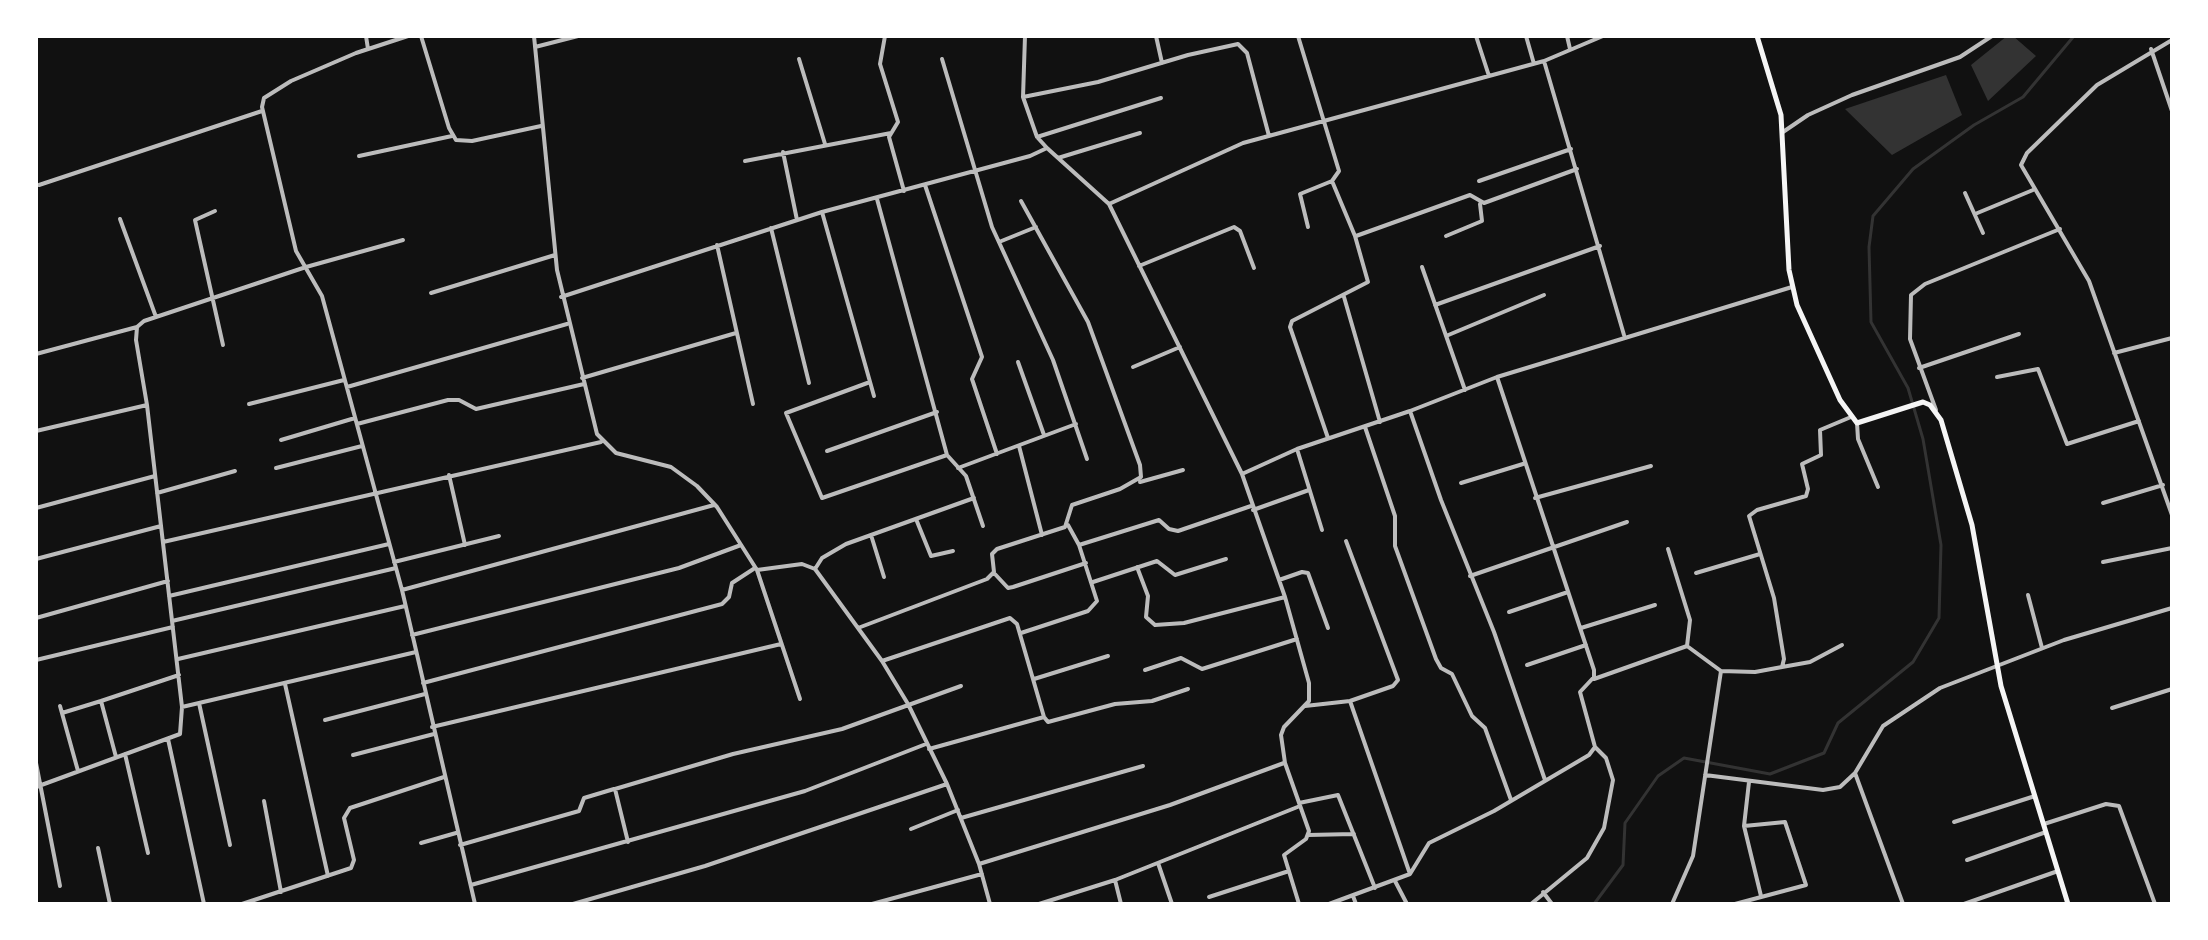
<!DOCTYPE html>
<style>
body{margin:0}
#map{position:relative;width:2208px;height:940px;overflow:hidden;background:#111;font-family:"DM Sans",sans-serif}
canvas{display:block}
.frame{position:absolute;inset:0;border:38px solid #fff;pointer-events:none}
</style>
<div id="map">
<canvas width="2208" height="940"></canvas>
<div class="frame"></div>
</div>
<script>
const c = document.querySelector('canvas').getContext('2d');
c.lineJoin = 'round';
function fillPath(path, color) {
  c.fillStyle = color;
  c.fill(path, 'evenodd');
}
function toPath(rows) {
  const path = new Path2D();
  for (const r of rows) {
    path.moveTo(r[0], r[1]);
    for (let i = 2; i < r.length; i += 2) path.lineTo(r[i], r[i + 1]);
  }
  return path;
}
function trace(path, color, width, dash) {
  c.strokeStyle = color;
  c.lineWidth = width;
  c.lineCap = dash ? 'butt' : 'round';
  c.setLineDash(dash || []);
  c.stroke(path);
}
const water = toPath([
 [2007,36,2013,36,2036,56,1988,101,1971,65],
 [1946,75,1962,115,1892,155,1845,109]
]);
const stream = toPath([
 [1594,904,1623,865,1625,823,1658,776,1684,758,1770,774,1824,753,1838,723,1913,662,1939,618,1941,545,1923,439,1908,388,1871,322,1869,247,1873,216,1913,169,1974,125,2023,97,2074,36]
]);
const minor = toPath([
 [366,36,368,49],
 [408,36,356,53,291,81,264,98,262,107,296,251,322,296,402,590,475,904],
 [421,36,449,128,456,140,472,141,541,126],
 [534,36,557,270,597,434,616,453,671,467,697,486,717,507,757,570,802,564,815,569,882,661,908,704,947,784,979,864,990,904],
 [885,36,880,64,898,122,889,137,904,191],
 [1156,36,1162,63],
 [1298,36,1339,171,1332,181,1300,194,1308,227],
 [1476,36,1489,76],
 [1526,36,1534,64],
 [1567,36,1570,49],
 [2172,40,2097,85,2027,153,2021,165,2089,281,2172,515],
 [535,47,578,36],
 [2151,49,2172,111],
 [799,59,825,144],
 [942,59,992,227,1053,360,1087,459],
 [1544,61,1624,335],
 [1023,97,1098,82,1188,55,1238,44,1247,53,1269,136],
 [1783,132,1808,115,1852,95,1960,57,1992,36],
 [1037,137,1161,98],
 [1047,148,1109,204,1243,143,1544,61,1603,36],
 [783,152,797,220],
 [359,156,452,136],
 [1058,158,1140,133],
 [745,161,891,133],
 [1479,181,1571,149],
 [39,185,262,111],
 [925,185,982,357,972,379,997,454],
 [1965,193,1983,233],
 [877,199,947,455],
 [1109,204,1242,474],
 [215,211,195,220,223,345],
 [822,212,874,396],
 [1975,214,2033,190],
 [120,219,156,317],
 [771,228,809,383],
 [1356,236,1470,195,1484,203,1577,169],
 [1446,236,1482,221,1480,204],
 [999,242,1036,227],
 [717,245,753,404],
 [1139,266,1234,227,1240,231,1254,268],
 [1422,267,1465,390],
 [2172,278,2172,279],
 [431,293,555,255],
 [561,297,822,212,1030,156,1047,148,1037,137,1023,97,1025,36],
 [1344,297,1380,422],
 [1435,305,1600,246],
 [1446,336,1544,295],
 [2114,353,2172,338],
 [36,354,137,327],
 [1018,362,1044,435],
 [1133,367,1180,347],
 [1919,368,2019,334],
 [1997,377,2038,369,2067,444,2139,421],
 [582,378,736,333],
 [870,382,786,413,822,498,947,455,966,476,983,526],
 [347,387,567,324],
 [249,404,344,380],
 [1936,410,1910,339,1911,295,1925,284,2060,229],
 [1410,411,1441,500,1494,632,1545,780],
 [1857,423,1858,439,1878,487],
 [357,424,448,400,459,400,476,409,584,384],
 [1365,427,1395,516,1395,546,1436,659,1441,668,1452,674,1472,716,1485,728,1511,800],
 [36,431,147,405],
 [1328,438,1290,327,1292,321,1368,282,1355,236,1332,181],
 [281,440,355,418],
 [1019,446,1042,535],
 [1297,449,1322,530],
 [827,451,937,412],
 [276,468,362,446],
 [958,468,1076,424],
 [449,475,465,545],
 [1140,482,1183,470],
 [1461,483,1523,464],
 [157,493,235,471],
 [1535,498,1651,466],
 [2103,503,2163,485],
 [36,508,155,476],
 [1253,510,1309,490],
 [916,519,931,556,953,551],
 [871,535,884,577],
 [163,542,601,442],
 [1079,545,1159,520,1169,529,1178,531,1251,506],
 [1668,549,1690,620,1687,646],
 [36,559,161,526],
 [394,562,499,536],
 [2103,562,2172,548],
 [1137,567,1148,596,1146,617,1155,625,1184,623,1285,597],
 [815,569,822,558,846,544,974,498],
 [757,570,800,699],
 [994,573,1008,588,1013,587,1086,563],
 [1696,573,1760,554],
 [1470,576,1627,522],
 [1279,580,1302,572,1308,573,1328,628],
 [1093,582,1157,561,1175,575,1226,559],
 [402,590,714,505],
 [2028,595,2042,648],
 [169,596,389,544],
 [1509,612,1568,592],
 [36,618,168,581],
 [172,621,396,568],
 [858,628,987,579,994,572,992,554,997,549,1065,527,1072,505,1120,489,1141,477,1140,465,1088,322,1021,201],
 [1581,628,1655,605],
 [1021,633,1088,611,1097,601,1079,545,1068,525],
 [412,635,679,568,741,545],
 [178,659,405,606],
 [36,660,173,627],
 [882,661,1010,618,1017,624,1044,717,1048,722,1115,704,1152,701,1188,689],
 [1527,665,1586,645],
 [1782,667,1810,662,1842,645],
 [1145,670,1181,658,1202,669,1297,639],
 [1034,679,1108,656],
 [1594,679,1687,646,1721,671,1755,672,1782,667,1784,659,1774,598,1749,516,1757,510,1806,496,1808,489,1802,464,1821,455,1820,430,1851,417],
 [423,683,722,604,729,597,732,583,755,568],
 [285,684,328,876],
 [1350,701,1410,874],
 [199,703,230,845],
 [60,706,78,771],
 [1305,706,1350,701,1393,686,1398,680,1346,541],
 [182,707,147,405,136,340,137,327,144,321,306,267,403,240],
 [2112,708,2172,689],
 [62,713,101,701],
 [325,720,425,694],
 [432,727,781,644],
 [168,739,204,904],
 [929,749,1044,717],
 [125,754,148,853],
 [353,755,434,734],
 [116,757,101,701,179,675],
 [36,763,60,886],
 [1855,773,1903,904],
 [1705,775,1823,790,1840,787,1855,773,1883,726,1940,688,2064,640,2172,608],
 [1749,782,1744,826,1761,896],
 [36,787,180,734,182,707,416,652],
 [264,801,281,892],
 [1299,803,1338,795,1375,888],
 [961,818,1143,766],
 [1954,822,2035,796],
 [2044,824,2106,804,2119,806,2155,904],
 [911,829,958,810],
 [1308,835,1354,834],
 [628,842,615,789,733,754,842,729,961,686],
 [421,843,456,833],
 [460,845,579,811,584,798,614,789],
 [98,848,110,904],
 [1967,860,2046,832],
 [1158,863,1172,904],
 [979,864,1170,805,1284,763],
 [1115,880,1121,904],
 [1395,881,1407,904],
 [471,885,805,791,926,744],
 [1543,892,1552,904],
 [1353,896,1356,904],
 [1209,897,1289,871],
 [242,904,351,868,354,860,344,818,350,808,444,777],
 [573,904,705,866,947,784],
 [872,904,982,874],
 [1039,904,1115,880,1300,806],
 [1299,904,1284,855,1306,839,1309,831,1285,763,1281,735,1284,727,1309,701,1309,683,1285,597,1242,474,1297,449,1410,411,1497,377,1792,287],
 [1329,904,1410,874,1429,843,1494,811,1589,755,1595,747,1580,692,1594,677,1594,670,1497,377],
 [1531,904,1587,858,1604,828,1613,780,1606,758,1595,747],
 [1672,904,1693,856,1721,671],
 [1735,904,1806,885,1785,822,1744,826],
 [1964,904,2058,871]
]);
const secondary = toPath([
 [1757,36,1781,115,1789,270,1797,305,1840,400,1857,423,1923,402,1930,405,1941,420,1972,525,2001,686,2068,904]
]);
fillPath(water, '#333');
trace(stream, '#333', 3);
trace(minor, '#bcbcbc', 4);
trace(secondary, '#f5f5f5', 5);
</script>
